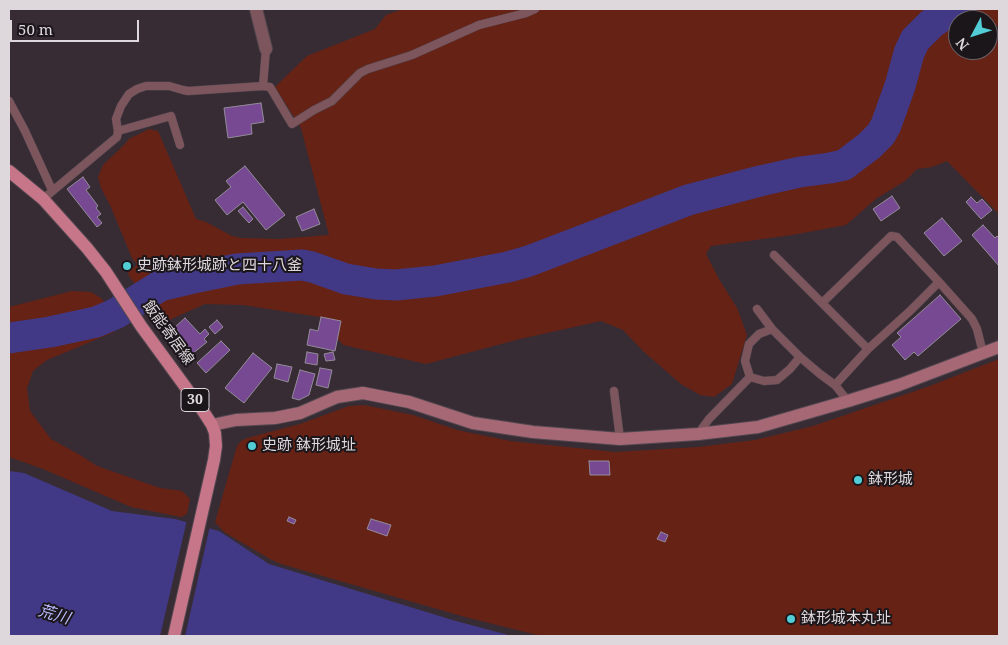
<!DOCTYPE html>
<meta charset="utf-8">
<style>
body{margin:0}
#map{position:relative;width:1008px;height:645px;overflow:hidden;background:#372c34;font-family:"Noto Serif",serif}
canvas{display:block}
.frame{position:absolute;inset:0;border:10px solid #ded7dc;pointer-events:none}
.north{position:absolute;left:948px;top:10px;width:50px;height:50px;box-sizing:border-box;background:#1b161a;border:1px solid #696368;border-radius:50%;rotate:230deg;font-size:14px;font-weight:700;line-height:20px;text-align:center;color:#ded7dc}
.north::after{content:'';display:block;margin:auto;width:18px;height:22px;background:#52ccd5;clip-path:polygon(50% 0,100% 100%,50% 72%,0 100%)}
.scale{position:absolute;left:10px;top:20px;width:129px;height:22px;box-sizing:border-box;border:2px solid #ded7dc;border-top:0;padding-left:6px;font-size:15px;line-height:18px;white-space:nowrap;color:#ded7dc;-webkit-text-stroke:4px #1b161a;paint-order:stroke}
</style>
<div id="map">
<canvas width="1008" height="645"></canvas>
<div class="frame"></div>
<div class="north">N</div>
<div class="scale">50 m</div>
</div>
<script>
const c = document.querySelector('canvas').getContext('2d');
c.lineJoin = 'round';
function fillPath(path, color) {
  c.fillStyle = color;
  c.fill(path, 'evenodd');
}
function toPath(rows) {
  const path = new Path2D();
  for (const r of rows) {
    path.moveTo(r[0], r[1]);
    for (let i = 2; i < r.length; i += 2) path.lineTo(r[i], r[i + 1]);
  }
  return path;
}
function trace(path, color, width, dash) {
  c.strokeStyle = color;
  c.lineWidth = width;
  c.lineCap = dash ? 'butt' : 'round';
  c.setLineDash(dash || []);
  c.stroke(path);
}
function drawText(font, color, halo, rows, align = 'center') {
  c.font = font + ' "Noto Serif","Noto Sans JP",serif';
  c.lineWidth = 4;
  c.setLineDash([]);
  c.textBaseline = 'middle';
  c.strokeStyle = halo;
  c.fillStyle = color;
  for (const [text, x, y, turn = 0] of rows) {
    c.save();
    c.translate(x, y);
    c.rotate((+turn || 0) * Math.PI / 180);
    c.textAlign = isNaN(turn) ? turn : align;
    if (halo) c.strokeText(text, 0, 0);
    c.fillText(text, 0, 0);
    c.restore();
  }
}
const green = toPath([
 [403,9,999,9,999,25,993,27,992,33,999,43,999,214,947,161,932,167,917,169,905,181,877,198,846,225,792,235,711,246,706,254,719,279,737,308,747,335,732,384,714,397,700,395,681,384,644,352,623,330,601,321,520,339,426,364,343,345,320,317,243,305,205,304,167,321,160,318,129,276,128,271,136,266,136,263,132,258,110,205,101,188,98,177,103,165,123,146,129,139,149,129,158,131,196,219,206,222,232,236,241,238,279,239,329,235,301,128,275,87,307,56,375,29,386,15],
 [958,20,988,20,988,50,958,50],
 [72,291,91,292,101,298,119,322,114,332,47,360,33,371,27,388,30,411,51,439,80,455,97,466,160,488,182,491,190,499,187,514,181,517,131,507,43,469,9,457,9,307],
 [999,359,999,636,541,636,465,617,281,564,270,559,224,532,215,522,237,446,241,441,247,438,300,424,349,406,364,405,413,415,457,430,510,441,615,452,698,447,755,440,813,426,927,387]
]);
const water = toPath([
 [9,471,24,473,112,511,175,519,219,531,269,564,456,621,512,636,9,636]
]);
const pier = toPath([
 [187,520,210,526,185,636,160,636]
]);
const river = toPath([
 [9,338,50,332,96,322,115,314,160,286,198,277,237,269,302,265,312,267,346,279,376,284,396,285,435,281,508,267,529,261,688,200,760,181,800,172,830,168,844,165,869,146,881,134,886,125,900,86,909,53,915,40,931,24,949,11,954,9]
]);
const building = toPath([
 [261,103,264,122,251,124,252,134,228,138,224,108,261,103],
 [245,166,285,215,266,230,243,202,227,215,215,200,231,187,226,181,245,166],
 [83,177,90,187,86,190,98,206,96,208,101,214,97,217,102,223,97,227,67,189,83,177],
 [892,196,900,208,881,221,873,209,892,196],
 [971,197,977,203,982,199,992,210,981,219,966,202,971,197],
 [243,207,253,219,249,223,238,211,243,207],
 [314,209,320,224,302,231,296,217,314,209],
 [942,218,962,241,944,256,924,233,942,218],
 [983,225,995,238,997,236,999,238,999,266,972,235,983,225],
 [940,295,961,319,918,356,914,352,905,360,892,345,901,337,897,333,940,295],
 [321,317,341,321,335,351,307,345,310,329,318,331,321,317],
 [185,318,200,334,205,329,209,334,204,339,207,342,192,354,175,335,179,332,175,327,185,318],
 [217,320,223,327,215,334,209,327,217,320],
 [221,341,230,350,206,373,197,363,221,341],
 [307,352,318,354,317,365,305,363,307,352],
 [333,352,335,360,326,361,324,354,333,352],
 [253,353,272,368,244,403,225,388,253,353],
 [277,364,292,367,288,382,274,378,277,364],
 [320,368,332,370,328,388,316,385,320,368],
 [300,370,315,374,309,395,299,400,292,398,300,370],
 [589,461,609,461,610,475,590,475,589,461],
 [289,517,296,520,294,524,287,521,289,517],
 [371,519,391,525,387,536,367,529,371,519],
 [661,532,668,535,665,542,657,539,661,532]
]);
const lane = toPath([
 [266,49,263,86,270,87,292,124,314,110,332,101,360,73,368,69,412,55,479,25,526,13,535,9],
 [9,101,25,131,52,190],
 [118,131,116,119,121,106,129,94,137,89,146,86,169,86,183,90,188,91,263,86],
 [43,199,117,137,118,131,171,116,180,145],
 [774,255,868,349],
 [822,303,891,236,897,237,939,282,972,319,977,329,983,353],
 [757,309,772,329],
 [800,357,790,369,777,380,764,381,750,377,745,361,749,344,759,334,772,329,800,357,820,374,835,385,868,349,910,311,939,282],
 [835,385,848,401],
 [614,391,620,439],
 [698,434,709,419,750,377]
]);
const street = toPath([
 [256,9,266,49]
]);
const secondary = toPath([
 [212,425,236,420,275,418,300,413,337,397,363,393,409,402,473,423,533,432,620,439,698,434,758,427,848,401,899,385,999,347]
]);
const primary = toPath([
 [9,171,43,199,87,248,106,272,141,326,203,411,212,425,215,433,216,446,214,460,174,636]
]);
const markers = [
 [127,266,5,"#52ccd5"],
 [252,446,5,"#52ccd5"],
 [858,480,5,"#52ccd5"],
 [791,619,5,"#52ccd5"]
];
const shields = [
 [195,400,28]
];
const shieldNames = [
 ["30",195,400]
];
const poiNames = [
 ["史跡鉢形城跡と四十八釜",137,266],
 ["史跡 鉢形城址",262,446],
 ["鉢形城",868,480],
 ["鉢形城本丸址",801,619]
];
const streetNames = [
 ["飯能寄居線",168,333,54]
];
const waterNames = [
 ["荒川",54,615,16]
];
fillPath(green, '#672216');
fillPath(water, '#413985');
fillPath(pier, '#372c34');
trace(river, '#413985', 31);
fillPath(building, '#764992');
trace(building, '#938c98', 1);
trace(lane, '#52474f', 9);
trace(street, '#52474f', 14);
trace(secondary, '#52474f', 14);
trace(primary, '#52474f', 14);
trace(lane, '#7d555d', 8);
trace(street, '#7d555d', 12);
trace(secondary, '#a76876', 12);
trace(primary, '#c77689', 12);
for (const [x, y, r, color] of markers) {
  const dot = new Path2D();
  dot.arc(x, y, r, 0, 2 * Math.PI);
  c.fillStyle = color;
  c.fill(dot);
  trace(dot, '#1b161a', 2);
}
for (const [x, y, w] of shields) {
  const box = new Path2D();
  box.roundRect(x - w / 2, y - 11.5, w, 23, 4);
  c.fillStyle = '#1b161a';
  c.fill(box);
  trace(box, '#ded7dc', 1);
}
drawText('bold 14px', '#ded7dc', null, shieldNames);
drawText('15px', '#ded7dc', '#1b161a', poiNames, 'left');
drawText('15px', '#ded7dc', '#1b161a', streetNames);
drawText('italic 16px', '#babbfc', '#1b161a', waterNames);
</script>
